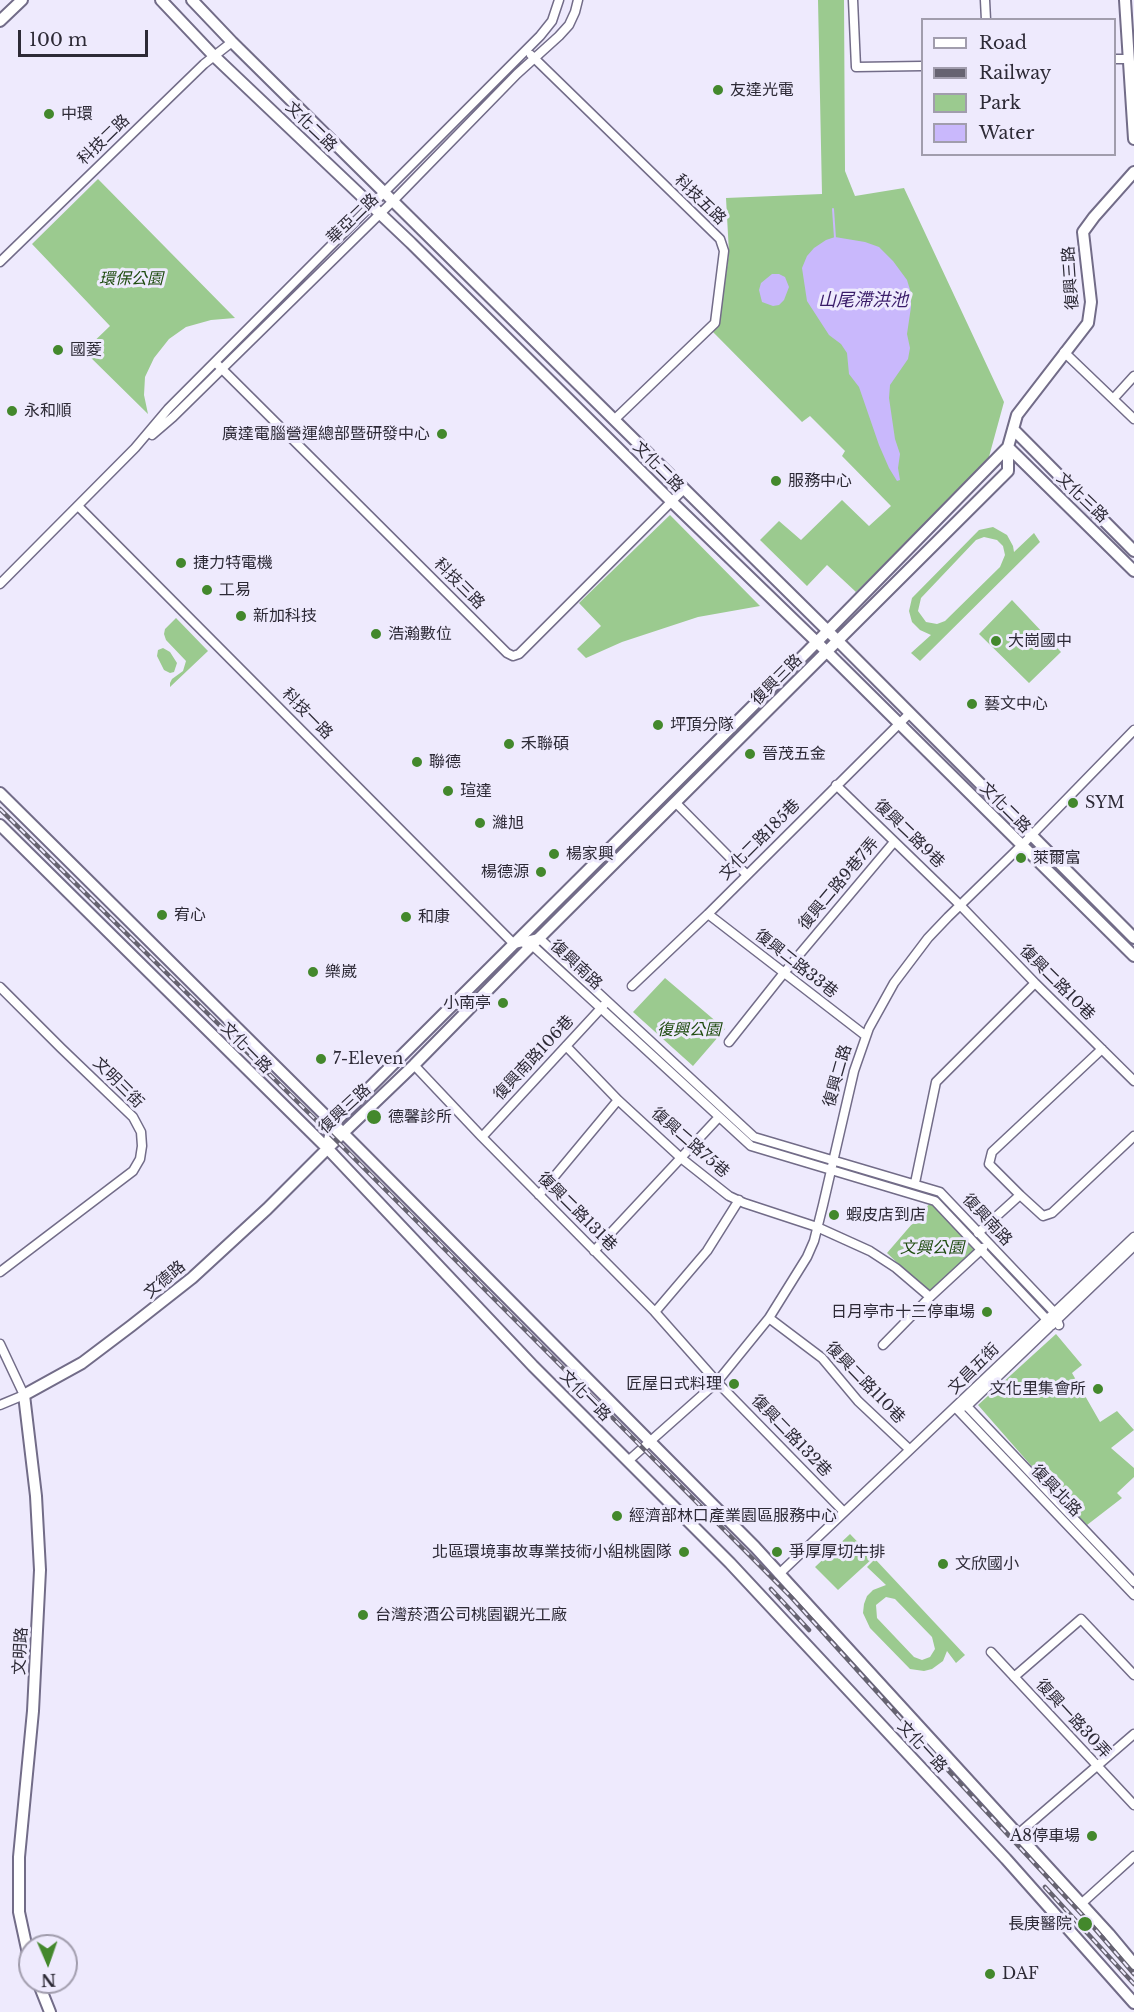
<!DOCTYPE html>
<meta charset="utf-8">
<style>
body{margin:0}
#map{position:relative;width:1134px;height:2012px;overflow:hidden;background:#eeeafd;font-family:"Libre Baskerville",serif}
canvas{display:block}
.legend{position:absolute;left:921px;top:18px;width:195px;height:138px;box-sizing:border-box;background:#eeeafd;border:2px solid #a19dad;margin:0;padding:8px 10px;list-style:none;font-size:18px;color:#2d2a36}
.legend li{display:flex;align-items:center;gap:12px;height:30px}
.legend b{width:30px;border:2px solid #a19dad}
.north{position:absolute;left:18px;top:1934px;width:60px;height:60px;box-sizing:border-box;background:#eeeafd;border:2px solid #a19dad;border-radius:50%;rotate:178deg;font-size:16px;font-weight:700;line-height:24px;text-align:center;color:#2d2a36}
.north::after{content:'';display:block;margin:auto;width:21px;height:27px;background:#43882c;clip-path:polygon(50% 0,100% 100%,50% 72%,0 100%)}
.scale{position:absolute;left:18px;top:30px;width:130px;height:27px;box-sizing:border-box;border:3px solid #2d2a36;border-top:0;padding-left:8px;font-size:18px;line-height:21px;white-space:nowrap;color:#2d2a36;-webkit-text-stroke:4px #eeeafd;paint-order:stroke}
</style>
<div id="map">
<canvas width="1134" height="2012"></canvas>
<ul class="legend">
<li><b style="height:8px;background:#fff"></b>Road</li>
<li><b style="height:8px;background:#666371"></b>Railway</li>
<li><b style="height:16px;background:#9bca8f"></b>Park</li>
<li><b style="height:16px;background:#c9b8fc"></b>Water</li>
</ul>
<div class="north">N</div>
<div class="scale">100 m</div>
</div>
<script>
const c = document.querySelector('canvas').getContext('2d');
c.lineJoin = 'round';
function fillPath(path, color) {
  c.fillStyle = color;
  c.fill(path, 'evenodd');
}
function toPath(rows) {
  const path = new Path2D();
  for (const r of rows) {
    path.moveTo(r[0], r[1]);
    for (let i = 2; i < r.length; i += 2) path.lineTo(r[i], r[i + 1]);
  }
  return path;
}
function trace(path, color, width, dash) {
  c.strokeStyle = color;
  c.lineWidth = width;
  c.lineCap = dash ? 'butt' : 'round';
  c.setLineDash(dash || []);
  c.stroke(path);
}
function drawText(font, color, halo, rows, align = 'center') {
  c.font = font + ' "Libre Baskerville","Noto Sans TC",serif';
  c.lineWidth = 6;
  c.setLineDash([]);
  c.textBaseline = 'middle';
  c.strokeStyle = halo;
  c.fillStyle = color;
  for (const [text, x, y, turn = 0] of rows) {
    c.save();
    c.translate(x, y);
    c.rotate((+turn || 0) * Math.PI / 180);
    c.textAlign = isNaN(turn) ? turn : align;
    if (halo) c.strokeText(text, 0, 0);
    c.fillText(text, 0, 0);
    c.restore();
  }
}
const green = toPath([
 [818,0,844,0,845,171,855,196,904,188,1004,402,987,464,856,592,827,565,807,586,760,540,779,521,801,540,842,500,869,526,891,506,842,456,845,451,810,416,802,422,712,331,719,324,729,253,726,198,822,194],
 [98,179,235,318,211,320,186,327,169,339,154,358,145,377,144,395,148,414,84,351,110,326,32,244],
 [670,515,760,606,698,617,622,642,586,658,577,649,601,626,579,603],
 [993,527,1007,535,1013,546,1014,552,1034,533,1040,542,920,661,911,653,931,635,920,630,912,622,909,611,912,598,979,530],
 [984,537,997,540,1003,546,1005,555,1000,567,945,621,937,624,926,622,918,611,921,598,976,540],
 [1012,600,1061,652,1029,683,979,634],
 [176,618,208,651,170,687,170,683,172,679,183,671,186,661,166,640,164,634,165,629],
 [163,648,170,652,177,663,174,672,170,673,164,670,157,656,158,650],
 [665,978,725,1029,693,1066,633,1012],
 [931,1202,975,1251,929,1293,887,1253],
 [1056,1334,1082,1365,1072,1373,1100,1422,1117,1411,1134,1430,1111,1448,1134,1468,1134,1477,1117,1493,1122,1498,1087,1525,1049,1486,978,1405],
 [850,1534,873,1558,838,1590,815,1567],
 [875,1559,965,1655,956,1663,947,1651,943,1661,932,1669,924,1671,910,1669,870,1628,863,1613,864,1604,867,1596,873,1590,886,1585,867,1567],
 [886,1597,895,1599,932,1637,935,1649,930,1657,922,1660,914,1657,877,1618,876,1605]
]);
const water = toPath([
 [835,237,865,242,879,247,893,261,907,280,911,293,911,307,907,334,910,348,908,359,890,385,889,398,895,439,900,454,898,468,900,480,897,481,889,468,879,445,859,387,849,374,847,353,841,344,829,335,807,301,802,268,807,256,814,248,826,240],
 [772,274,779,274,785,277,789,287,784,300,779,305,773,306,762,302,759,290,761,283]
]);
const stream = toPath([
 [833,209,835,238]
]);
const minor = toPath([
 [853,0,856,67,922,66],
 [985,0,986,20],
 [531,55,720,239,724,251,715,323,614,420],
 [1114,59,1129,59],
 [0,262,204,64,232,42],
 [1064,352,1134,419],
 [215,362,507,653,513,656,519,654,683,490],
 [1114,398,1134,376],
 [152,435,173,417,393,201,517,74,559,36,569,25,575,12,578,0],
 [78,506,514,944],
 [0,584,135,448,168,409,540,36,552,21,559,0],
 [836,785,960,905,1035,983,1134,1081],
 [676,803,747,875],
 [708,914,866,1036],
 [514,944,539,938,754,1137,940,1192,1054,1312,1059,1325],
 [526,945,532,945,751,1146,935,1201,1052,1325],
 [632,986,708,914,909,714],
 [0,987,61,1048,133,1117,141,1132,142,1146,140,1159,133,1171,0,1272],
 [729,1042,783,974,894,842],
 [566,1046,618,1100,681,1158,729,1196,744,1203,817,1227,870,1251,896,1268,930,1297],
 [414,1065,482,1137,655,1312,717,1382,844,1512],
 [482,1137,604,1005],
 [915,1183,936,1082,1035,983],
 [539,1195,618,1100],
 [1020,1195,989,1164,992,1152,1102,1049],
 [978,1233,1020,1195,1043,1216,1052,1213,1134,1136],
 [594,1251,719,1117],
 [655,1312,707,1251,739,1200],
 [769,1318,822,1358,858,1401,909,1449],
 [0,1344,24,1395,0,1405],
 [883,1345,930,1297,983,1248],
 [962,1401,1134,1582],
 [955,1407,1134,1595],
 [962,1407,967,1406,1134,1246],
 [628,1461,717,1382,769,1318,807,1257,814,1241,823,1205,854,1071,869,1028,894,983,928,938,948,917,1022,845,1134,730],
 [779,1574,1134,1237],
 [991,1652,1134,1805],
 [1014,1677,1081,1619,1134,1675],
 [1018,1834,1134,1734],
 [1081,1904,1134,1856]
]);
const tertiary = toPath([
 [161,0,214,56,411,243,672,502,826,651,1134,956],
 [192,0,232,42,837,640,1134,938],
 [1125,0,1134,139],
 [0,21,22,0],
 [1013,429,1134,551],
 [1008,447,1134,571],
 [0,793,343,1133,755,1547,1109,1934,1134,1964],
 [0,825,327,1148,533,1366,730,1563,1006,1859,1134,2003],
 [327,1148,333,1124,807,652,1008,447],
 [30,1963,19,1912,19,1857,33,1711,40,1570,36,1496,24,1395,82,1363,131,1326,192,1278,267,1209,343,1133,414,1065,524,953,1008,471,1008,447,1017,415,1088,323,1091,302,1083,232,1094,217,1134,172],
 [38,1982,50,2012]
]);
const rail = toPath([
 [0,809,323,1127,791,1597,944,1766,1089,1922,1134,1974],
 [771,1589,809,1630],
 [1045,1887,1134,1984]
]);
const markers = [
 [718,90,6,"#43882c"],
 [49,114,6,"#43882c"],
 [58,350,6,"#43882c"],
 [12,411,6,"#43882c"],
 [442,434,6,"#43882c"],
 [776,481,6,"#43882c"],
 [181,563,6,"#43882c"],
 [207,590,6,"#43882c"],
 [241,616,6,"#43882c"],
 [376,634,6,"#43882c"],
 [996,641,6,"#43882c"],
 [972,704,6,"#43882c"],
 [658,725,6,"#43882c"],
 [509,744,6,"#43882c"],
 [750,754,6,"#43882c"],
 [417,762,6,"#43882c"],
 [448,791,6,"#43882c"],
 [1073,803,6,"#43882c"],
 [480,823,6,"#43882c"],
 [554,854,6,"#43882c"],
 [1021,858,6,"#43882c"],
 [541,872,6,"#43882c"],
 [162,915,6,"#43882c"],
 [406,917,6,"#43882c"],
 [313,972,6,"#43882c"],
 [503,1003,6,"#43882c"],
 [321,1059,6,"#43882c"],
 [374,1117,8,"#43882c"],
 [834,1215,6,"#43882c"],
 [987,1312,6,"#43882c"],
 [734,1384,6,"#43882c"],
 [1098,1389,6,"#43882c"],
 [617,1516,6,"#43882c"],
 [684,1552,6,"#43882c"],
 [777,1552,6,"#43882c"],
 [943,1564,6,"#43882c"],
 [363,1615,6,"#43882c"],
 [1092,1836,6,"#43882c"],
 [1085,1924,8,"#43882c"],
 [990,1974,6,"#43882c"]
];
const poiNames = [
 ["友達光電",730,90],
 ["中環",61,114],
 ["國菱",70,350],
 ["永和順",24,411],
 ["廣達電腦營運總部暨研發中心",430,434,"right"],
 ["服務中心",788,481],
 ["捷力特電機",193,563],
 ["工易",219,590],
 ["新加科技",253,616],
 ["浩瀚數位",388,634],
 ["大崗國中",1008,641],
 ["藝文中心",984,704],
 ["坪頂分隊",670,725],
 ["禾聯碩",521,744],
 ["晉茂五金",762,754],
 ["聯德",429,762],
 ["瑄達",460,791],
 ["SYM",1085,803],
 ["濰旭",492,823],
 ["楊家興",566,854],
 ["萊爾富",1033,858],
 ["楊德源",529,872,"right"],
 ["宥心",174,915],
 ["和康",418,917],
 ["樂崴",325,972],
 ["小南亭",491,1003,"right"],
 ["7-Eleven",333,1059],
 ["德馨診所",388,1117],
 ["蝦皮店到店",846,1215],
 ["日月亭市十三停車場",975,1312,"right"],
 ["匠屋日式料理",722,1384,"right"],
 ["文化里集會所",1086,1389,"right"],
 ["經濟部林口產業園區服務中心",629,1516],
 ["北區環境事故專業技術小組桃園隊",672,1552,"right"],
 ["爭厚厚切牛排",789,1552],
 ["文欣國小",955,1564],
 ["台灣菸酒公司桃園觀光工廠",375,1615],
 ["A8停車場",1080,1836,"right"],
 ["長庚醫院",1072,1924,"right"],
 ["DAF",1002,1974]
];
const streetNames = [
 ["文化二路",311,127,44],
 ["科技二路",104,140,-44],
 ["科技五路",700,200,44],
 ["華亞二路",353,219,-44],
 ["復興三路",1071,278,-94],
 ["文化二路",658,467,45],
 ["文化三路",1082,498,44],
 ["科技三路",459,584,45],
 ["復興三路",777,680,-45],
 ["科技一路",307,714,45],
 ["文化二路",1005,808,45],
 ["復興二路9巷",909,834,44],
 ["文化二路185巷",760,840,-45],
 ["復興二路9巷7弄",839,884,-50],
 ["復興二路33巷",796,964,38],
 ["復興南路",576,965,43],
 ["復興二路10巷",1057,983,45],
 ["文化一路",246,1048,45],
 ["復興南路106巷",534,1058,-47],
 ["復興二路",838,1076,-74],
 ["文明三街",118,1083,45],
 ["復興三路",345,1109,-43],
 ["復興二路75巷",690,1143,41],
 ["復興二路131巷",577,1212,45],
 ["復興南路",987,1220,47],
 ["文德路",165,1280,-40],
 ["文昌五街",974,1369,-45],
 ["復興二路110巷",865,1383,46],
 ["文化一路",585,1396,45],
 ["復興二路132巷",791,1436,46],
 ["復興北路",1056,1491,46],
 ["文明路",21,1651,-87],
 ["復興一路30弄",1073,1719,47],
 ["文化一路",922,1747,47]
];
const parkNames = [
 ["環保公園",131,279],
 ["復興公園",689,1030],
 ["文興公園",932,1248]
];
const waterNames = [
 ["山尾滯洪池",863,301]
];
fillPath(green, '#9bca8f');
fillPath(water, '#c9b8fc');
trace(stream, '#c9b8fc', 2);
trace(minor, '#726c88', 11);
trace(tertiary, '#726c88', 14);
trace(minor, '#fff', 8);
trace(tertiary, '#fff', 10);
trace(rail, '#666371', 4.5);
trace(rail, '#eeeafd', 2, [7]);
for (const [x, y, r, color] of markers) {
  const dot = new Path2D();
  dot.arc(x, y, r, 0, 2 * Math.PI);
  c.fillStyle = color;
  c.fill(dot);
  trace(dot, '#eeeafd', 2);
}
drawText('16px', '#2d2a36', '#eeeafd', poiNames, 'left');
drawText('16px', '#2d2a36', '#eeeafd', streetNames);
drawText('italic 16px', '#1e4b0f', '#eeeafd', parkNames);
drawText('italic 18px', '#391b68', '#eeeafd', waterNames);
</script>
